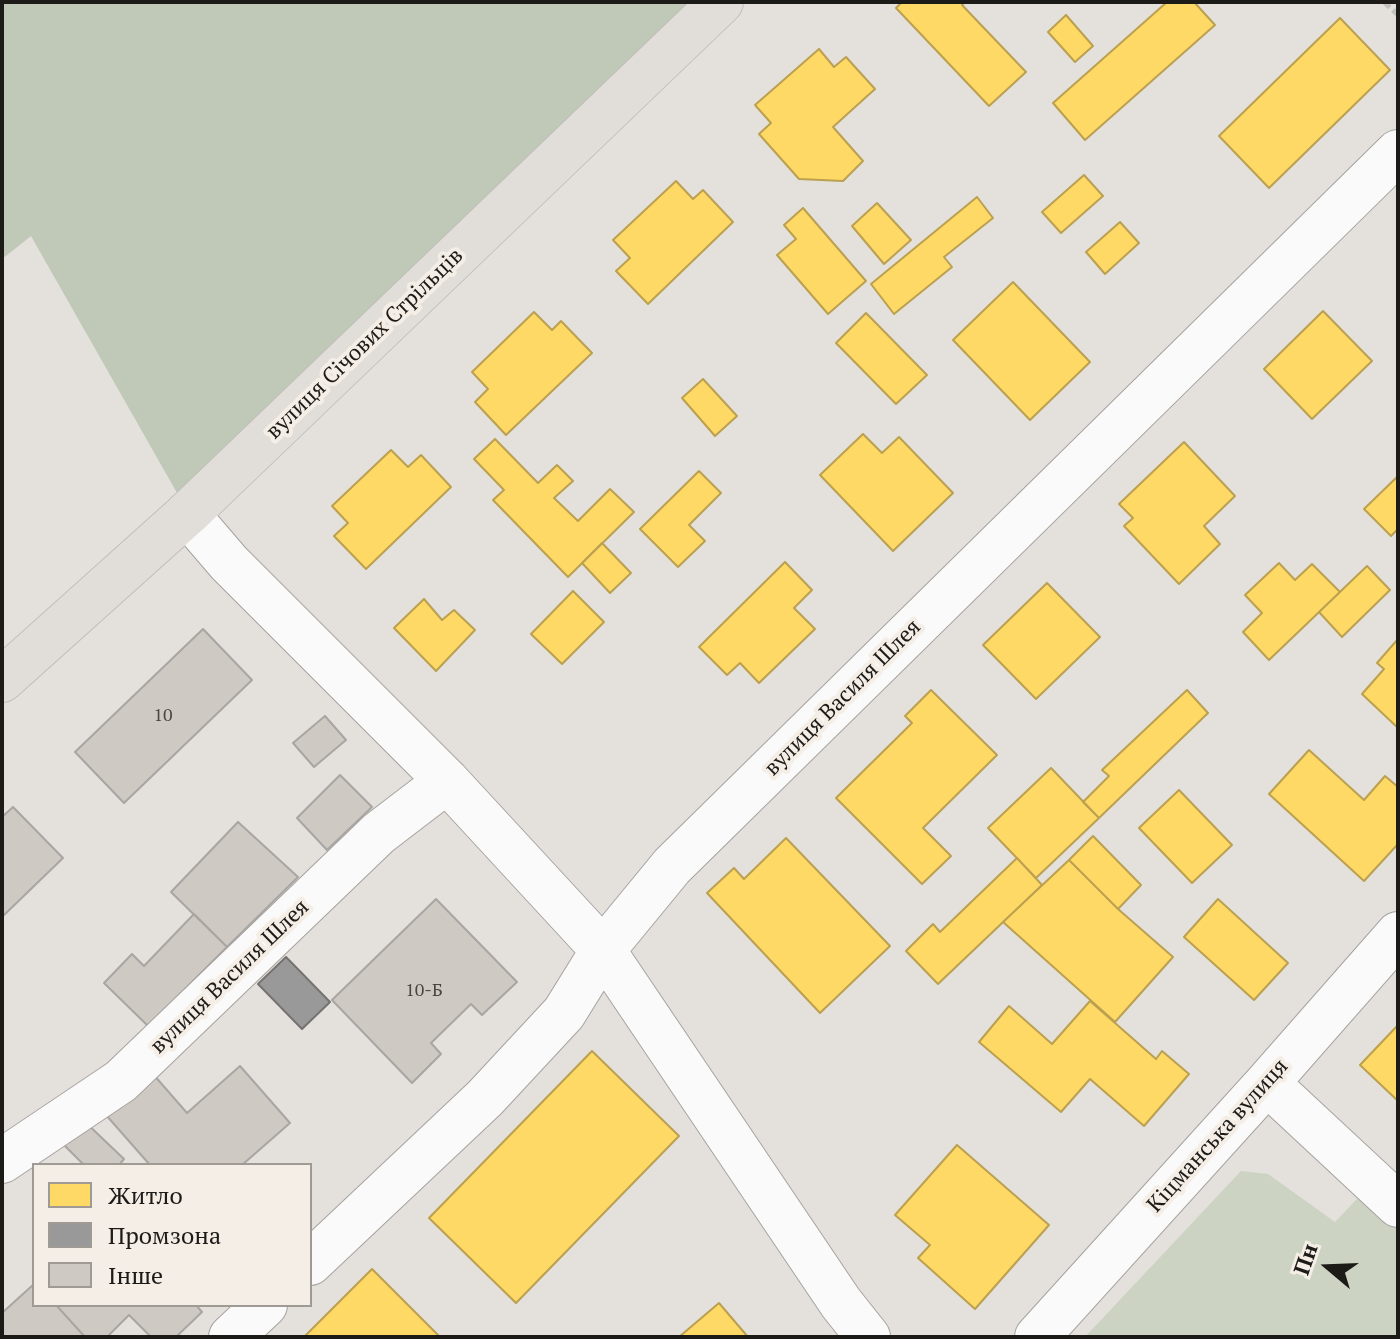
<!DOCTYPE html>
<meta charset="utf-8">
<style>
body{margin:0}
#map{position:relative;width:1400px;height:1339px;overflow:hidden;background:#e4e0dc;font-family:"PT Serif",serif}
canvas{display:block}
.frame{position:absolute;inset:0;border:4px solid #1d1b18;pointer-events:none}
.legend{position:absolute;left:32px;top:1163px;width:280px;height:144px;box-sizing:border-box;background:#f5eee6;border:2px solid #9f9a94;margin:0;padding:10px 14px;list-style:none;font-size:24px;color:#1d1b18}
.legend li{display:flex;align-items:center;gap:16px;height:40px}
.legend b{width:40px;border:2px solid #9f9a94}
.north{position:absolute;left:1288px;top:1227px;width:80px;height:80px;-webkit-text-stroke:6px #f5eee6;paint-order:stroke;rotate:289deg;font-size:22px;font-weight:700;line-height:32px;text-align:center;color:#1d1b18}
.north::after{content:'';display:block;margin:auto;width:28px;height:36px;background:#1d1b18;clip-path:polygon(50% 0,100% 100%,50% 72%,0 100%)}
</style>
<div id="map">
<canvas width="1400" height="1339"></canvas>
<div class="frame"></div>
<ul class="legend">
<li><b style="height:22px;background:#ffd966"></b>Житло</li>
<li><b style="height:22px;background:#999"></b>Промзона</li>
<li><b style="height:22px;background:#cfc9c3"></b>Інше</li>
</ul>
<div class="north">Пн</div>
</div>
<script>
const c = document.querySelector('canvas').getContext('2d');
c.lineJoin = 'round';
function fillPath(path, color) {
  c.fillStyle = color;
  c.fill(path, 'evenodd');
}
function toPath(rows) {
  const path = new Path2D();
  for (const r of rows) {
    path.moveTo(r[0], r[1]);
    for (let i = 2; i < r.length; i += 2) path.lineTo(r[i], r[i + 1]);
  }
  return path;
}
function trace(path, color, width, dash) {
  c.strokeStyle = color;
  c.lineWidth = width;
  c.lineCap = dash ? 'butt' : 'round';
  c.setLineDash(dash || []);
  c.stroke(path);
}
function drawText(font, color, halo, rows, align = 'center') {
  c.font = font + ' "PT Serif",serif';
  c.lineWidth = 8;
  c.setLineDash([]);
  c.textBaseline = 'middle';
  c.strokeStyle = halo;
  c.fillStyle = color;
  for (const [text, x, y, turn = 0] of rows) {
    c.save();
    c.translate(x, y);
    c.rotate((+turn || 0) * Math.PI / 180);
    c.textAlign = isNaN(turn) ? turn : align;
    if (halo) c.strokeText(text, 0, 0);
    c.fillText(text, 0, 0);
    c.restore();
  }
}
const green = toPath([
 [1241,1171,1268,1174,1335,1222,1374,1181,1398,1203,1398,1337,1085,1337]
]);
const forest = toPath([
 [2,2,723,2,189,514,31,236,2,259]
]);
const homes = toPath([
 [902,2,965,2,962,5,1026,72,989,106,896,8,902,2],
 [1167,2,1194,2,1215,25,1085,140,1053,103,1167,2],
 [1066,15,1093,46,1075,62,1048,32,1066,15],
 [1340,18,1390,70,1269,188,1219,136,1340,18],
 [819,49,834,67,846,57,875,89,833,127,863,161,843,181,799,179,759,134,771,123,755,105,819,49],
 [1084,175,1103,196,1061,233,1042,212,1084,175],
 [676,181,693,199,703,190,733,222,648,304,616,271,630,258,613,240,676,181],
 [977,197,993,218,944,257,952,267,894,314,871,284,977,197],
 [877,203,911,240,884,264,852,226,877,203],
 [803,208,866,281,828,314,777,255,796,239,784,225,803,208],
 [1120,222,1139,243,1105,274,1086,252,1120,222],
 [1013,282,1090,362,1030,420,953,340,1013,282],
 [1323,311,1372,361,1312,419,1264,369,1323,311],
 [534,312,552,330,561,321,592,353,506,435,475,402,488,389,472,372,534,312],
 [866,313,927,375,896,404,836,343,866,313],
 [703,379,737,416,715,436,682,398,703,379],
 [863,434,882,453,899,437,953,493,893,551,820,475,863,434],
 [495,439,538,483,557,465,573,481,554,498,578,521,610,489,634,512,568,577,493,500,504,490,474,459,495,439],
 [1184,442,1235,496,1204,526,1220,544,1179,584,1124,526,1133,518,1119,504,1184,442],
 [391,450,408,467,421,455,451,487,366,569,334,536,348,523,332,506,391,450],
 [699,471,721,493,689,525,705,541,678,567,640,529,699,471],
 [1398,476,1398,529,1391,536,1364,509,1398,476],
 [602,543,631,573,610,593,582,563,602,543],
 [785,562,812,590,794,608,815,629,759,683,740,663,727,675,699,647,785,562],
 [1279,563,1295,580,1312,564,1340,592,1269,660,1243,632,1262,613,1245,595,1279,563],
 [1367,566,1390,590,1342,637,1319,612,1367,566],
 [1047,583,1100,637,1036,699,983,645,1047,583],
 [573,591,604,622,562,664,531,634,573,591],
 [424,599,442,620,454,610,475,630,436,671,394,628,424,599],
 [1398,639,1398,728,1362,694,1384,669,1377,663,1398,639],
 [931,690,997,755,923,828,951,856,922,884,836,798,912,723,905,716,931,690],
 [1187,690,1208,713,1099,818,1083,802,1109,776,1102,770,1187,690],
 [1309,750,1364,800,1385,776,1398,787,1398,844,1364,881,1269,794,1309,750],
 [1051,768,1099,818,1036,878,988,828,1051,768],
 [1179,790,1232,845,1192,883,1139,828,1179,790],
 [1093,836,1141,885,1118,909,1069,860,1093,836],
 [786,838,890,946,820,1013,707,893,734,868,744,879,786,838],
 [1017,858,1042,885,938,984,906,951,933,924,940,932,1017,858],
 [1069,860,1118,909,1173,957,1115,1022,1003,922,1069,860],
 [1218,899,1288,963,1254,1000,1184,937,1218,899],
 [1090,1001,1156,1059,1162,1051,1189,1074,1144,1126,1090,1079,1061,1112,979,1042,1009,1006,1052,1044,1090,1001],
 [1398,1025,1398,1101,1360,1065,1398,1025],
 [592,1051,679,1136,516,1303,429,1218,592,1051],
 [957,1145,1049,1225,975,1309,918,1258,930,1245,895,1215,957,1145],
 [372,1269,440,1337,304,1337,372,1269],
 [719,1303,748,1337,679,1337,719,1303]
]);
const industry = toPath([
 [286,957,330,1002,302,1029,258,984,286,957]
]);
const building = toPath([
 [203,629,252,680,124,803,75,752,203,629],
 [325,716,346,740,314,767,293,743,325,716],
 [340,775,372,807,327,850,297,818,340,775],
 [13,807,63,858,2,917,2,817,13,807],
 [238,822,298,877,227,947,171,892,238,822],
 [436,899,517,982,482,1015,471,1004,431,1043,441,1054,412,1083,332,1000,436,899],
 [194,914,227,947,148,1026,104,983,132,954,144,966,194,914],
 [240,1066,290,1123,242,1165,150,1165,106,1115,153,1074,187,1113,240,1066],
 [82,1119,124,1159,119,1165,84,1165,61,1142,82,1119],
 [34,1284,34,1305,56,1305,85,1337,2,1337,2,1313,34,1284],
 [56,1305,196,1305,202,1312,176,1337,151,1337,129,1315,107,1337,85,1337,56,1305]
]);
const path = toPath([
 [1384,2,1398,15]
]);
const minor = toPath([
 [187,514,229,563,447,781,603,950,841,1303,868,1337],
 [1267,1083,1398,1205],
 [2,1161,121,1081,379,833,447,781],
 [310,1263,485,1098,564,1013,603,950,672,866,1398,152],
 [231,1337,265,1305],
 [1037,1337,1267,1083,1398,934]
]);
const major = toPath([
 [2,680,187,514,721,2]
]);
const numberNames = [
 ["10",163,716],
 ["10-Б",424,991]
];
const streetNames = [
 ["вулиця Січових Стрільців",365,344,-44],
 ["вулиця Василя Шлея",843,698,-45],
 ["вулиця Василя Шлея",230,977,-44],
 ["Кіцманська вулиця",1218,1136,-48]
];
fillPath(green, '#ccd3c3');
fillPath(forest, '#c0c8b7');
fillPath(homes, '#ffd966');
trace(homes, '#bba04f', 2);
fillPath(industry, '#999');
trace(industry, '#747372', 2);
fillPath(building, '#cfc9c3');
trace(building, '#a8a5a2', 2);
trace(minor, '#a6a2a0', 46);
trace(major, '#c0bebb', 46);
trace(path, '#c3c1c0', 5, [8, 4]);
trace(minor, '#fbfafa', 44);
trace(major, '#e1ded9', 44);
drawText('18px', '#4a4643', null, numberNames);
drawText('22px', '#1d1b18', '#f5eee6', streetNames);
</script>
